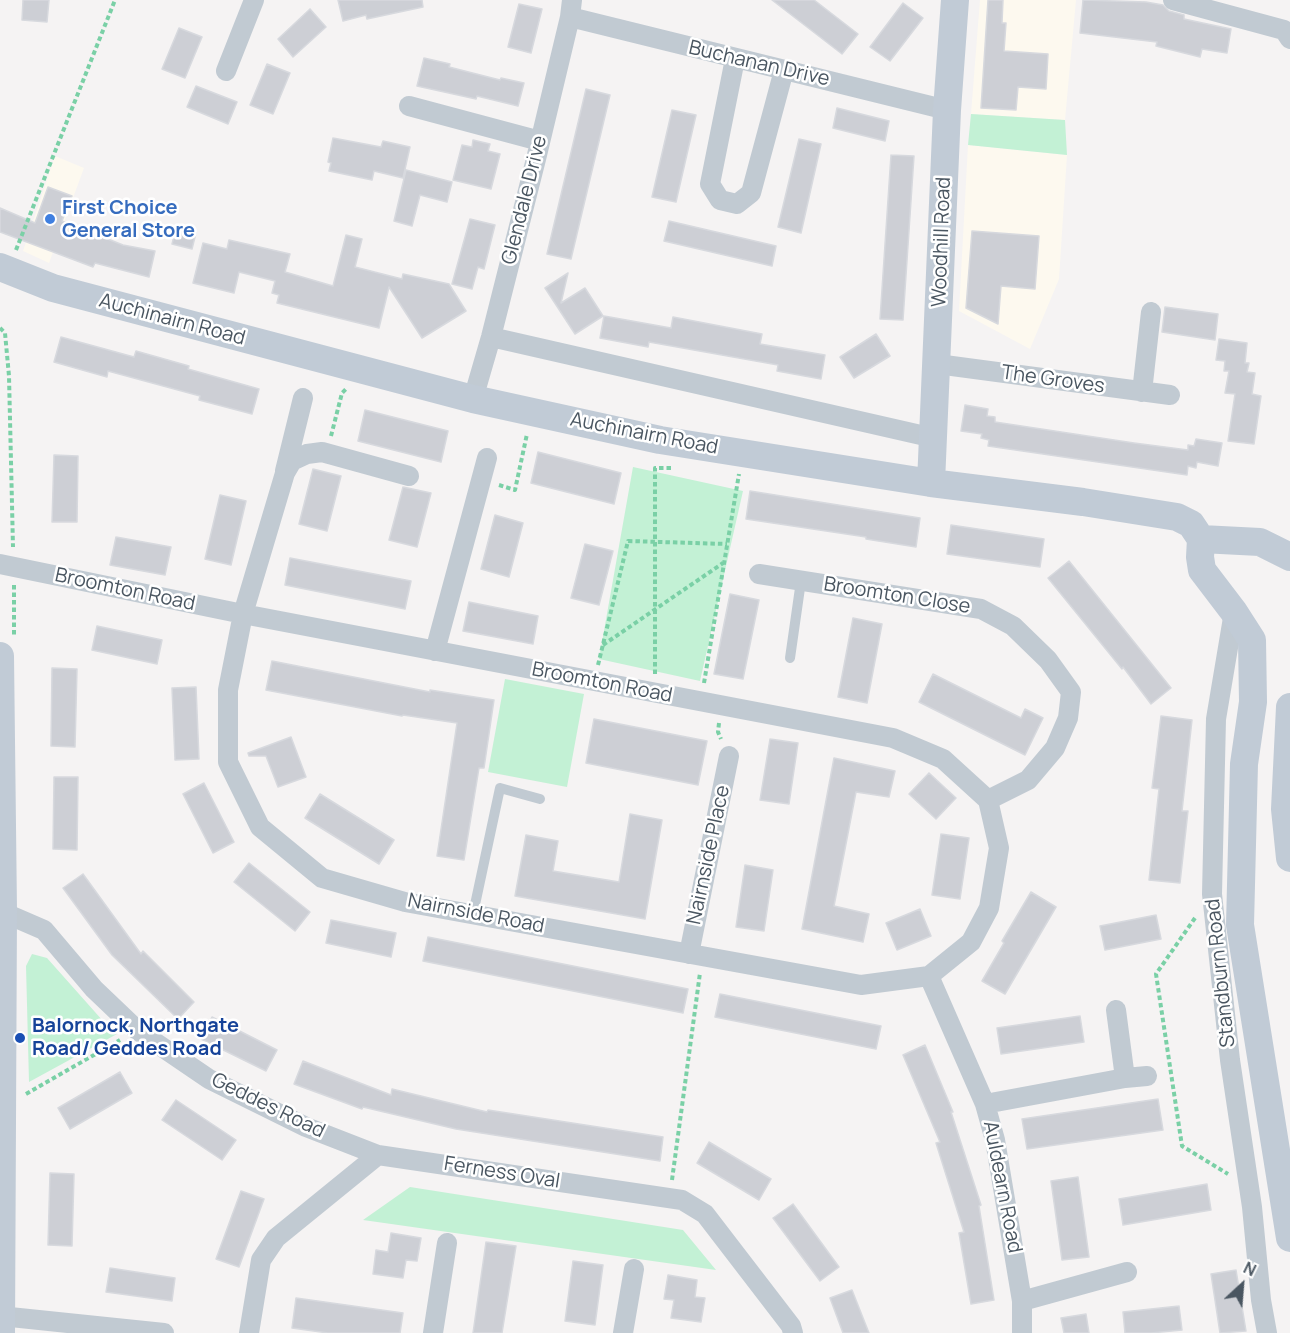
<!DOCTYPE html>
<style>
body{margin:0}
#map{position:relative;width:1290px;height:1333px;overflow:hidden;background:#f5f3f3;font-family:Manrope,sans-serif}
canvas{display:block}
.north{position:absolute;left:1212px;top:1255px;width:60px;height:60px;-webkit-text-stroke:4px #fff;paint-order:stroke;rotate:26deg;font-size:16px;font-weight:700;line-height:24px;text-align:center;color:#4a5661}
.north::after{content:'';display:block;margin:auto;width:21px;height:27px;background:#4a5661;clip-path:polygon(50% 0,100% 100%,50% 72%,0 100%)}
</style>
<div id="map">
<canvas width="1290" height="1333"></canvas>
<div class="north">N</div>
</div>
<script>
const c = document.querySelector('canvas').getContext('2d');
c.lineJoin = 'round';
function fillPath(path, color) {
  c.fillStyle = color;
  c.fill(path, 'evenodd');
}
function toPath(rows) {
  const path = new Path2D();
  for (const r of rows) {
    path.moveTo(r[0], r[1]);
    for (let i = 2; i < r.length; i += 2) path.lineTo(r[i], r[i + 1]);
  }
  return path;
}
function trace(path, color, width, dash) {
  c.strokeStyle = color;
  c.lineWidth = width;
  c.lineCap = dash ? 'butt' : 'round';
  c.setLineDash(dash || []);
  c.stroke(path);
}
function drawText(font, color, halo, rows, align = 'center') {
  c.font = font + ' Manrope,sans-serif';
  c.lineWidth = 5;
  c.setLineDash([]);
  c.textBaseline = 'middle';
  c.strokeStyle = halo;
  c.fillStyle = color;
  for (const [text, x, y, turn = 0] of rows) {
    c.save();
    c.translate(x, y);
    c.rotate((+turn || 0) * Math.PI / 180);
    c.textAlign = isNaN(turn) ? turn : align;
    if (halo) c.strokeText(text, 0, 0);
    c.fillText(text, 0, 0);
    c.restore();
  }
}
const commercial = toPath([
 [980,0,1076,0,1065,120,971,114],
 [968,145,1067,155,1059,279,1030,349,959,311],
 [55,156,84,168,49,263,23,251]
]);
const green = toPath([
 [971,114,1065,120,1067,155,968,145],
 [633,467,743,491,700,681,599,659],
 [505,679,584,694,567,787,488,772],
 [32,954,47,958,103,1021,117,1034,29,1082,26,966],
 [410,1187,683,1230,716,1270,363,1220]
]);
const building = toPath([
 [23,0,49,0,47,22,22,20,23,0],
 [338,0,422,0,423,7,367,19,366,15,343,21,338,0],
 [772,0,814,0,858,34,842,54,772,0],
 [988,0,1003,0,1002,23,1006,23,1004,51,1048,54,1046,89,1018,87,1016,110,981,108,988,0],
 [1083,0,1146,2,1163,5,1169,11,1184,15,1184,19,1231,29,1227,53,1202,49,1200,57,1156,46,1157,42,1080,33,1083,0],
 [903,3,923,18,890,61,870,47,903,3],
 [519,4,542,9,531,53,508,47,519,4],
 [310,9,326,27,293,57,278,39,310,9],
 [179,28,202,37,185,78,162,69,179,28],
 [424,58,450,64,449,67,500,80,501,78,524,83,518,106,477,96,476,99,417,86,424,58],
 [267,64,290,73,273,114,250,105,267,64],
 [196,86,237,102,228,124,187,107,196,86],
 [586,89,610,95,571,259,547,254,586,89],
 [837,108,889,121,885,141,833,128,837,108],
 [672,110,696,115,676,202,652,197,672,110],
 [333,138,381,147,383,141,410,147,403,178,374,171,372,180,329,171,331,163,328,162,333,138],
 [799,139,821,144,801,233,778,227,799,139],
 [473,140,490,144,488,151,500,154,491,189,453,180,462,145,472,147,473,140],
 [891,155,914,156,903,320,880,319,891,155],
 [406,170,452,182,447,202,420,195,412,226,394,221,406,170],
 [48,187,72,196,62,221,123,245,155,251,149,277,95,263,93,267,0,232,0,208,35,223,48,187],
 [470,219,495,225,484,269,478,267,472,289,452,284,470,219],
 [669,221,776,246,772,266,664,241,669,221],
 [176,228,196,233,192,249,172,244,176,228],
 [972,231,1039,236,1035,289,1001,286,998,324,966,308,972,231],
 [346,235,362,239,355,267,402,279,403,274,449,284,466,311,422,338,389,287,379,328,277,303,279,295,272,293,275,281,239,272,234,293,193,283,203,243,227,249,229,240,290,254,285,272,333,286,346,235],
 [568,273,561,303,585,288,603,316,575,334,545,288,568,273],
 [1165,307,1218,314,1215,340,1162,332,1165,307],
 [604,316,671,328,673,317,762,334,760,344,825,355,821,379,777,371,778,365,649,342,648,347,600,338,604,316],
 [876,334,890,356,854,378,840,357,876,334],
 [61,337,134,357,136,351,189,366,188,369,259,389,252,414,199,400,200,396,108,371,107,377,54,362,61,337],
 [1219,339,1247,343,1245,363,1249,363,1247,372,1255,373,1252,394,1261,396,1254,444,1228,441,1235,394,1225,393,1229,371,1224,371,1225,361,1216,360,1219,339],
 [965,405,988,409,987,416,995,417,995,422,1134,443,1188,450,1188,445,1194,446,1196,439,1222,443,1218,466,1197,462,1196,468,1188,466,1187,475,988,446,989,440,981,438,982,434,961,431,965,405],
 [365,410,448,431,441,462,358,441,365,410],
 [538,452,621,473,614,504,531,483,538,452],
 [54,455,78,456,77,522,52,522,54,455],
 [313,469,341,476,327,531,299,524,313,469],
 [403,487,431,493,417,547,389,540,403,487],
 [750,491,920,518,916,547,866,539,866,537,746,519,750,491],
 [220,495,246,501,231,565,205,559,220,495],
 [495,515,523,523,509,577,481,569,495,515],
 [951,525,1044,539,1040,567,947,554,951,525],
 [116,537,171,547,165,575,110,565,116,537],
 [585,544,613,551,599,605,571,598,585,544],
 [290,558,411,581,405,609,285,585,290,558],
 [1069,561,1171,688,1151,704,1123,667,1122,669,1048,578,1069,561],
 [730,594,759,600,743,679,714,674,730,594],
 [469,602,538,616,533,644,463,631,469,602],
 [853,618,882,624,867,703,838,697,853,618],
 [97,626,162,640,157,664,92,650,97,626],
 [272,661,430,692,430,690,494,700,484,768,479,768,464,860,437,856,457,723,403,715,402,716,266,690,272,661],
 [52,668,77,669,75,747,51,746,52,668],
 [933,674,1021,718,1025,709,1043,718,1025,755,919,702,933,674],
 [196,687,199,759,175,760,172,688,196,687],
 [1161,716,1192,720,1182,811,1188,811,1180,883,1149,880,1159,789,1152,788,1161,716],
 [594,719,707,741,698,785,586,763,594,719],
 [291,737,306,777,278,787,266,756,249,756,248,753,291,737],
 [770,739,798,743,789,804,760,800,770,739],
 [834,758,895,771,889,797,856,792,834,906,869,914,863,942,802,929,834,758],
 [929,773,956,798,936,819,909,794,929,773],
 [54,777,78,777,77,850,53,849,54,777],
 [204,783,234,842,213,853,183,794,204,783],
 [320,794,394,840,379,864,305,818,320,794],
 [630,814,662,820,645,919,515,896,526,835,558,841,553,871,619,882,630,814],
 [941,834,969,838,960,899,932,895,941,834],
 [249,863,310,912,295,931,234,882,249,863],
 [745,865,773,870,764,931,736,927,745,865],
 [83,874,141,954,143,951,194,1002,178,1019,112,955,63,888,83,874],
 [1031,892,1056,907,1005,994,982,981,1004,943,1002,941,1031,892],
 [920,909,931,936,897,950,886,923,920,909],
 [1156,915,1161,939,1105,950,1100,926,1156,915],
 [331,920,396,933,391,957,326,943,331,920],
 [428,937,688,989,683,1013,423,961,428,937],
 [720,994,881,1026,876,1049,715,1017,720,994],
 [1080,1016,1084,1042,1001,1054,997,1028,1080,1016],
 [212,1017,277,1050,266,1071,201,1039,212,1017],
 [925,1045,953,1112,951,1112,981,1205,979,1206,994,1300,971,1304,959,1233,964,1232,936,1143,940,1142,903,1055,925,1045],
 [303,1061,391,1095,392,1089,487,1112,488,1110,663,1137,660,1161,456,1129,363,1107,362,1109,294,1084,303,1061],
 [120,1072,132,1093,70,1129,58,1108,120,1072],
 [1158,1099,1163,1130,1027,1149,1022,1119,1158,1099],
 [176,1100,236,1140,222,1160,162,1120,176,1100],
 [709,1142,771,1179,759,1200,697,1163,709,1142],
 [50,1173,74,1174,72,1246,48,1245,50,1173],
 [1078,1177,1089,1257,1062,1260,1051,1181,1078,1177],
 [1207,1184,1211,1210,1123,1225,1119,1199,1207,1184],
 [241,1191,264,1199,239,1267,216,1259,241,1191],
 [793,1204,839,1267,820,1281,773,1218,793,1204],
 [391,1233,421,1238,417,1261,406,1260,403,1278,373,1274,376,1250,388,1252,391,1233],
 [486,1242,516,1246,502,1333,473,1333,486,1242],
 [573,1261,603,1265,595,1325,565,1321,573,1261],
 [110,1268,175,1278,172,1301,106,1292,110,1268],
 [1236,1270,1246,1331,1220,1333,1211,1274,1236,1270],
 [668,1275,697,1280,695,1297,705,1298,701,1322,671,1318,674,1300,664,1299,668,1275],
 [852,1290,869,1333,843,1333,830,1298,852,1290],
 [296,1298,403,1313,400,1333,328,1333,292,1328,296,1298],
 [1179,1306,1182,1330,1151,1333,1125,1333,1123,1312,1179,1306],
 [1086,1314,1089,1333,1064,1333,1061,1318,1086,1314]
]);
const path = toPath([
 [16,250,115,0],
 [0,328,5,333,9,376,13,547],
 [331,436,342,393,346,389],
 [499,485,515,490,527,434],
 [14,585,14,637],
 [603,645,723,563],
 [598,665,628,541,727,544],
 [655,674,655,468,672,468],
 [704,683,739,474],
 [719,723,718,732,721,739],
 [1195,918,1156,974,1182,1146,1228,1174],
 [26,1094,120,1040],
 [672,1180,700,973]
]);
const lane = toPath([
 [790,658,801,581],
 [473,914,500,788,540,799]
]);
const street = toPath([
 [1173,0,1284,30,1290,39],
 [570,17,947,110],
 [735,59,710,184,720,200,737,204,751,193,784,70],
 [226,71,254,0],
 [409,106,540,141],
 [491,337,934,438],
 [937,364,1170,395],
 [1142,392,1151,312],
 [473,399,491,337,536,159,570,17,572,0],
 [285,471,303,398],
 [409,476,322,452,307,454,292,461,285,473,243,614,228,690,228,762,260,827,322,878,405,902,861,985,929,976],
 [0,564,243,614,893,738,943,759,988,800,999,848,989,908,971,942,929,976],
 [759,574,981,609,1013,626,1048,660,1071,692,1068,718,1055,748,1028,780,988,800],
 [1234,612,1216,719,1212,894,1230,1060,1252,1207,1261,1300,1267,1333],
 [435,651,487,458],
 [0,911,44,930,94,989,137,1030,209,1079,306,1127,378,1155,682,1200,705,1214,791,1326,793,1333],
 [689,954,729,756],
 [929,976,985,1104,995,1140,1022,1301,1022,1333],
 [1116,1010,1125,1078],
 [985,1104,1125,1078,1147,1076],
 [1022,1301,1127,1272],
 [0,1316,164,1333],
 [249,1333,261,1260,276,1238,378,1155],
 [433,1333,447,1243],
 [623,1333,634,1269]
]);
const secondary = toPath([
 [0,267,53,288,473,399,660,440,931,483,1083,502,1177,517,1191,524,1201,539],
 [931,483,947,110,955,0],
 [1201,539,1200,557,1202,570,1234,612,1252,640,1253,702,1244,764,1240,925,1290,1238],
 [1201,539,1260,542,1290,557],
 [0,656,3,911,1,1333],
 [1290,707,1285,809,1290,858]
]);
const markers = [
 [50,219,6,"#3f7fe0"],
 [20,1038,6,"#1a4fb4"]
];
const streetNames = [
 ["Buchanan Drive",759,64,13],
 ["Glendale Drive",525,200,-76],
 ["Woodhill Road",942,242,-88],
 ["Auchinairn Road",172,320,15],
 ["The Groves",1053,380,8],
 ["Auchinairn Road",644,434,11],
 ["Broomton Road",125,590,12],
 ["Broomton Close",897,596,9],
 ["Broomton Road",602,683,11],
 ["Nairnside Place",709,855,-78],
 ["Nairnside Road",476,914,11],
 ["Standburn Road",1221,973,-96],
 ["Geddes Road",268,1106,26],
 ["Ferness Oval",502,1173,9],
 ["Auldearn Road",1002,1187,79]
];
const shopNames = [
 ["First Choice",62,208],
 ["General Store",62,231]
];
const transitNames = [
 ["Balornock, Northgate",32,1026],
 ["Road/ Geddes Road",32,1049]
];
fillPath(commercial, '#fdf9ef');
fillPath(green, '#c3f1d5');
fillPath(building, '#cdcfd5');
trace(building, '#d7d9de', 1.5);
trace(path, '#7ad0a6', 4, [4.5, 3]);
trace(lane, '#c1cad2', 10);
trace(street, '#c1cad2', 20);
trace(secondary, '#c1cbd6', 28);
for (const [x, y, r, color] of markers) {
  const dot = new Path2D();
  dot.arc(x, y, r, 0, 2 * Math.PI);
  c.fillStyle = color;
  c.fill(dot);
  trace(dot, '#fff', 2);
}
drawText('20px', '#4a5661', '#fff', streetNames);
drawText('bold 20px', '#366cbe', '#fff', shopNames, 'left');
drawText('bold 20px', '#164399', '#fff', transitNames, 'left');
</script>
